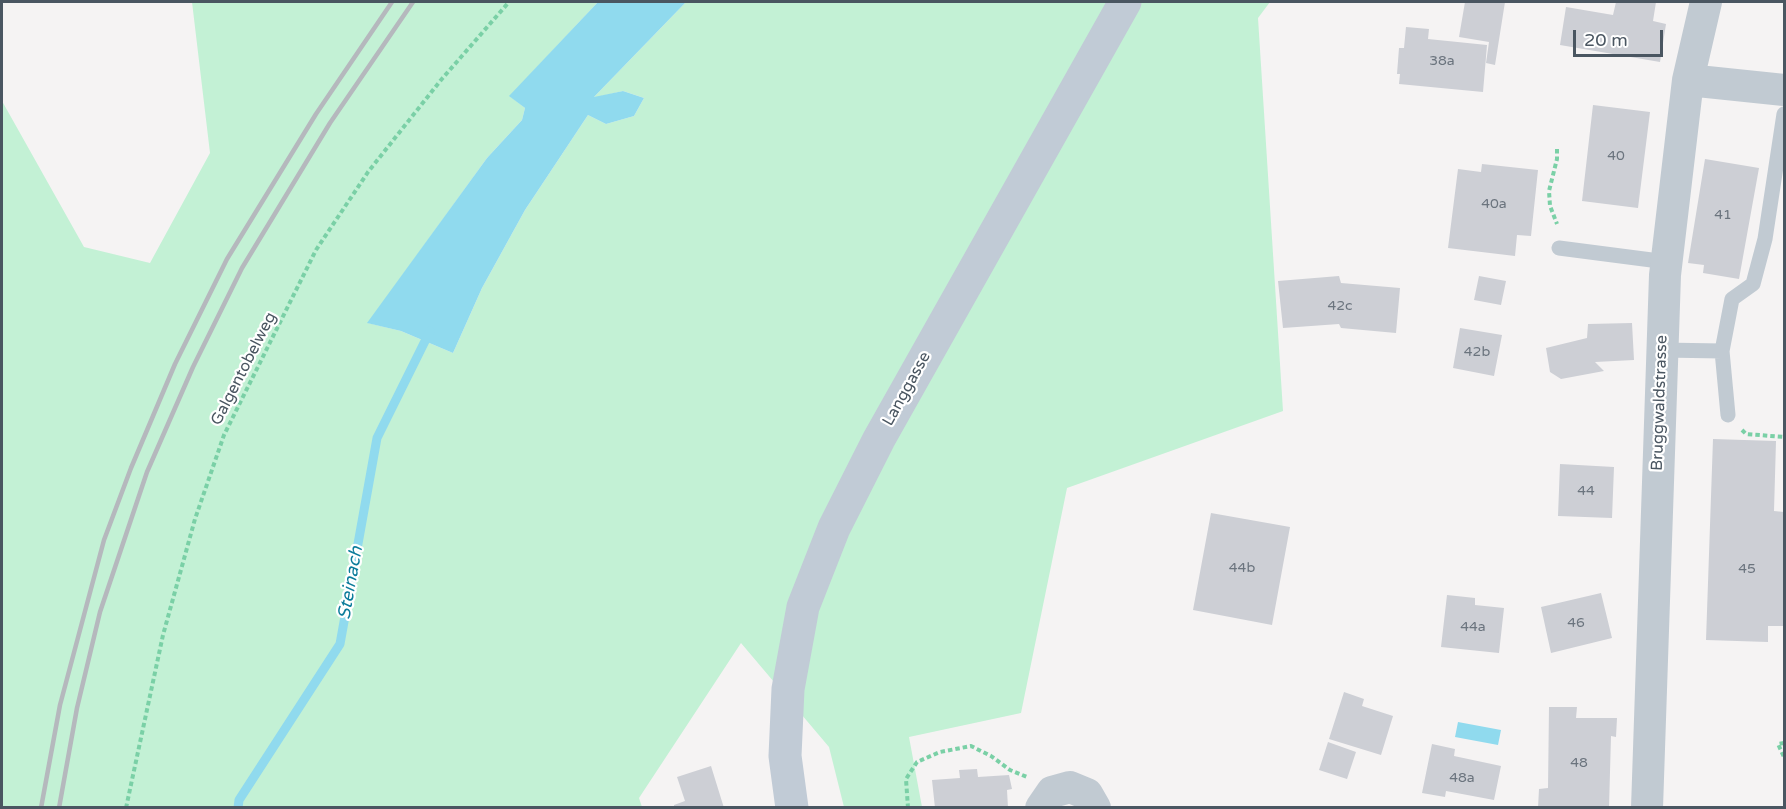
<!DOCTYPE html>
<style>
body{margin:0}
#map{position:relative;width:1786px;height:809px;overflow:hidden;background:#f5f3f3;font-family:"Varela Round",sans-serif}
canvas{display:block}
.frame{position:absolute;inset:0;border:3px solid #4a5661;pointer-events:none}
.scale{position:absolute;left:1573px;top:30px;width:90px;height:27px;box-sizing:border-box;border:3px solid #4a5661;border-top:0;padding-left:8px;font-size:18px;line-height:21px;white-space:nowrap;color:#4a5661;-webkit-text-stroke:4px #fff;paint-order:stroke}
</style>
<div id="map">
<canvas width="1786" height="809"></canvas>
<div class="frame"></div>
<div class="scale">20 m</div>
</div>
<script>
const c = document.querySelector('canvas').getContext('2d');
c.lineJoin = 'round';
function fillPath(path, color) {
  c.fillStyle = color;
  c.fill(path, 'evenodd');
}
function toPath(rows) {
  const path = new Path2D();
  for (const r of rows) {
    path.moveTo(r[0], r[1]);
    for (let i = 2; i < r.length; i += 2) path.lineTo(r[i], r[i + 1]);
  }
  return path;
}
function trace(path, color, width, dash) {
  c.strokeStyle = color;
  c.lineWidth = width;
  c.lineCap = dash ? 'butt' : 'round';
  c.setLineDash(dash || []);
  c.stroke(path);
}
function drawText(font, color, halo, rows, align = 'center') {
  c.font = font + ' "Varela Round",sans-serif';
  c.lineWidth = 4.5;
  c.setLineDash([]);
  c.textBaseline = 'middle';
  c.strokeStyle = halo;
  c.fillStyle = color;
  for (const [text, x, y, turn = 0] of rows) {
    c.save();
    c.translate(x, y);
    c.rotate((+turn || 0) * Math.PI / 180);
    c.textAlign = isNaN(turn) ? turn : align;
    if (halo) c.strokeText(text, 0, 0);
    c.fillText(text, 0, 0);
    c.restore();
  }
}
const green = toPath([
 [192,2,598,2,510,96,525,108,522,120,487,158,368,323,401,331,453,353,482,288,525,210,588,115,606,124,634,116,644,98,623,91,593,98,686,2,1270,2,1258,18,1283,411,1067,488,1021,713,909,737,922,807,844,807,829,747,741,643,639,798,642,807,2,807,2,101,84,247,150,263,210,153]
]);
const water = toPath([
 [598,2,686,2,594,97,623,91,644,98,634,116,606,124,588,115,525,210,482,288,453,353,401,331,367,323,487,158,522,120,525,108,509,96],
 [1458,722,1501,730,1498,745,1455,737]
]);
const stream = toPath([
 [238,808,239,800,340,644,377,438,430,331]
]);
const building = toPath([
 [1465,2,1505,2,1495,65,1486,63,1489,42,1459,37],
 [1616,2,1656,2,1653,21,1666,24,1660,62,1560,45,1566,7,1613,15],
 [1406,27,1429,29,1428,39,1487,45,1483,92,1399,84,1400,74,1397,74,1399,48,1404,48],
 [1593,105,1650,112,1638,208,1582,201],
 [1705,159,1759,168,1739,279,1703,273,1704,265,1688,263],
 [1482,164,1538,170,1531,236,1517,235,1515,256,1448,248,1458,169,1481,172],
 [1339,276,1341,283,1400,288,1396,333,1341,328,1339,324,1283,328,1278,281],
 [1479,276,1506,281,1501,305,1474,300],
 [1632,323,1634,360,1595,362,1604,371,1561,379,1550,372,1546,348,1587,338,1588,324],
 [1460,328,1502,335,1494,376,1453,368],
 [1713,439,1776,441,1774,511,1784,512,1784,626,1768,626,1768,642,1706,640],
 [1560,464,1614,467,1612,518,1558,516],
 [1211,513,1290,527,1272,625,1193,610],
 [1601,593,1612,638,1551,653,1541,607],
 [1447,595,1475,598,1475,605,1504,608,1499,653,1441,647],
 [1344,692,1364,699,1362,706,1393,716,1381,755,1329,739],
 [1549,707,1577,707,1576,718,1617,718,1616,737,1611,736,1609,808,1538,808,1539,789,1548,788],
 [1328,742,1356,752,1347,779,1319,770],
 [1432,744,1455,749,1454,756,1501,766,1494,800,1446,791,1445,797,1422,793],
 [711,766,724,808,674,808,674,805,685,801,677,777],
 [977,769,978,777,1009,775,1012,789,1007,790,1008,808,935,808,932,780,960,778,959,770]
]);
const path = toPath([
 [1557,149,1557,159,1549,191,1550,206,1557,224],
 [1742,430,1746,434,1784,437],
 [1784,743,1778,744,1784,757],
 [126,808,163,635,195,519,224,435,316,250,368,172,441,80,509,2],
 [908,808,906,779,917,762,940,752,971,746,991,756,1010,770,1027,777]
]);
const lane = toPath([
 [1559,248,1667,262],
 [1662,350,1722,351,1732,299,1753,284,1765,239,1784,114],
 [1722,351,1728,415]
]);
const street = toPath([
 [1688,80,1784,90],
 [1041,808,1052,792,1070,787,1087,794,1095,808],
 [1647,808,1665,275,1688,80,1706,2]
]);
const secondary = toPath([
 [792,808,785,756,788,689,803,607,834,528,879,439,1125,2]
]);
const rail = toPath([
 [41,808,60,705,104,540,131,468,175,364,227,259,316,114,392,2],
 [59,808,77,708,100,612,147,472,193,367,242,268,330,123,413,2]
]);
const numberNames = [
 ["38a",1442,61],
 ["40",1616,156],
 ["40a",1494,204],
 ["41",1723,215],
 ["42c",1340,306],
 ["42b",1477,352],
 ["44",1586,491],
 ["44b",1242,568],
 ["45",1747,569],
 ["46",1576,623],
 ["44a",1473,627],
 ["48",1579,763],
 ["48a",1462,778]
];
const streetNames = [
 ["Galgentobelweg",244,369,-63],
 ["Langgasse",907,389,-61],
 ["Bruggwaldstrasse",1660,403,-88]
];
const waterNames = [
 ["Steinach",351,583,-80]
];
fillPath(green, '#c3f1d5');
fillPath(water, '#90daee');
trace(stream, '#90daee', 9);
fillPath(building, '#cdcfd5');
trace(path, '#7ad0a6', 4, [4.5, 3]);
trace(lane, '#c1cad2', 15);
trace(street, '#c1cad2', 32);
trace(secondary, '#c1cbd6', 33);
trace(rail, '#b5b8bd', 4.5);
drawText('14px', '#6b747e', null, numberNames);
drawText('16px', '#4a5661', '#fff', streetNames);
drawText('italic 18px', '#0c7c9b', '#fff', waterNames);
</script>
